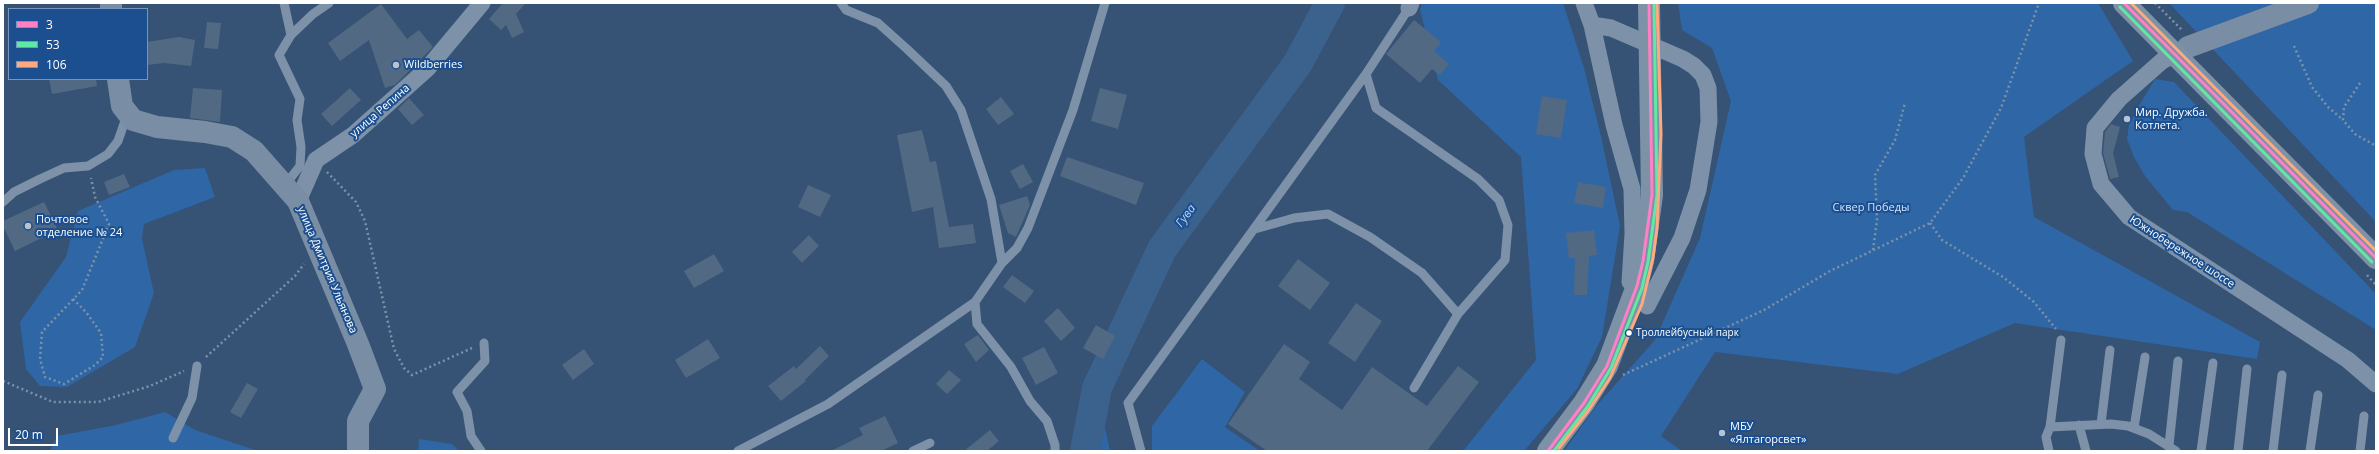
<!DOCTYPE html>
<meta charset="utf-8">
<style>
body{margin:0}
#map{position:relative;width:2379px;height:454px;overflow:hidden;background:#365274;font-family:"Open Sans",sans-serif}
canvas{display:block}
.frame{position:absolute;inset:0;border:4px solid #fff;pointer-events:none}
.legend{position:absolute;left:8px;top:8px;width:140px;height:72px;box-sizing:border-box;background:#1b4f8f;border:1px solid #7695bc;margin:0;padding:5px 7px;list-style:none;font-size:12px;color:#fff}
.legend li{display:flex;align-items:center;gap:8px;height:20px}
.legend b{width:20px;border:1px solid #7695bc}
.scale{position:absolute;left:8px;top:428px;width:50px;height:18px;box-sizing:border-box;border:2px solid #fff;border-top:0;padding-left:5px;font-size:12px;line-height:14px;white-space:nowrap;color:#fff;-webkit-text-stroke:3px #1b4f8f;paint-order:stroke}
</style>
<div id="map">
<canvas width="2379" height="454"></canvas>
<div class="frame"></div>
<ul class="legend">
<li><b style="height:5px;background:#ff80c5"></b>3</li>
<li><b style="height:5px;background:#60e9a3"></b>53</li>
<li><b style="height:5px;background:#ffa980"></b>106</li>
</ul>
<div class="scale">20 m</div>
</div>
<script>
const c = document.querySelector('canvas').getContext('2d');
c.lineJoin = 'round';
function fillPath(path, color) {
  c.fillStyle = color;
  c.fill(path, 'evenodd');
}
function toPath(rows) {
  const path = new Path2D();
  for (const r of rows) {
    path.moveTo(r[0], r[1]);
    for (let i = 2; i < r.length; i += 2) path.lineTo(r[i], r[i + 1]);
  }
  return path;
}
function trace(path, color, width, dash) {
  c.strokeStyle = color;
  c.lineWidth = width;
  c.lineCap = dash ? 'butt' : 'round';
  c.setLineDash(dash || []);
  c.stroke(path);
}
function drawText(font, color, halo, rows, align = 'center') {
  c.font = font + ' "Open Sans",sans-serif';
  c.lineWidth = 4;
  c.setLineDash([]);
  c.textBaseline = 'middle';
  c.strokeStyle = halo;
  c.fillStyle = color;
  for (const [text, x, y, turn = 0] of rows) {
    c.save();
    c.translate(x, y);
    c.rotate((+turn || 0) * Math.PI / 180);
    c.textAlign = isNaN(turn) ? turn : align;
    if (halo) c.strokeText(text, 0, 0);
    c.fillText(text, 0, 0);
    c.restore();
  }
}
const green = toPath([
 [1422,3,1563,3,1584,68,1601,136,1620,226,1602,337,1577,389,1524,451,1463,451,1536,360,1521,157,1438,80,1420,10],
 [1678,3,2098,3,2133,61,2024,137,2034,217,2260,342,2257,359,2015,323,1898,374,1715,352,1661,436,1682,451,1564,451,1597,405,1655,340,1700,238,1731,101,1712,48,1682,30],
 [2169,3,2376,3,2376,222],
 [2155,79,2174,82,2376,294,2376,330,2187,212,2173,210,2145,176,2134,157,2127,139,2129,125,2137,109],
 [205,168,215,197,144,224,142,239,154,293,135,347,67,387,40,386,26,369,20,322,66,257,78,211,174,170],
 [1202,359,1245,392,1225,427,1260,451,1152,451,1152,426],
 [1100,405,1110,451,1076,451],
 [165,412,195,430,258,451,50,451,57,436,116,425],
 [419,439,452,444,459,451,418,451]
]);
const river = toPath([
 [1085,451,1097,388,1162,249,1298,63,1330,3]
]);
const building = toPath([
 [503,3,526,3,516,14,524,32,512,38,506,25,501,30,489,19],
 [381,4,407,39,419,30,433,47,395,85,385,88,369,40,340,61,328,43],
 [1414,20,1441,42,1434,51,1449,64,1440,75,1432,69,1420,83,1386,54],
 [207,22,221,23,218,49,204,48],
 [179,37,195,40,191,66,164,63,147,65,147,42],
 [49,79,96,79,97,86,52,94],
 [193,88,222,90,220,122,190,118],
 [350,88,361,100,332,126,321,114],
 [1100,88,1127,95,1118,129,1091,121],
 [1542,96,1567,100,1561,138,1536,134],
 [1001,97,1014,114,998,125,986,109],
 [409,98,424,115,412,125,398,109],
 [2111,124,2120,127,2113,153,2119,177,2110,179,2103,153,2105,132],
 [922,130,930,162,936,161,949,227,973,224,976,243,939,248,933,207,912,212,897,135],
 [1067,157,1144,183,1136,205,1060,176],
 [1023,164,1033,182,1020,189,1010,171],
 [124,174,130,187,109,195,104,182],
 [1578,182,1606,187,1603,208,1574,203],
 [808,185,831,195,820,217,798,207],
 [1027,196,1030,205,1016,237,1008,233,999,205],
 [44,202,58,230,15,251,3,226,3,221],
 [1594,230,1597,255,1589,256,1587,295,1574,295,1575,258,1569,258,1566,233],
 [809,235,819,246,802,263,792,252],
 [714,254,724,271,694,288,684,271],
 [1298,259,1330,283,1310,310,1278,286],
 [1012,275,1034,291,1025,303,1003,287],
 [1356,303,1382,321,1355,362,1328,343],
 [1058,308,1075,328,1061,341,1044,321],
 [1096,325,1115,336,1103,359,1083,348],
 [978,335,989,350,976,362,964,344],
 [708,339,720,358,686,378,675,360],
 [1284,344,1310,362,1299,379,1342,410,1372,367,1427,406,1458,366,1479,382,1427,451,1267,451,1228,424],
 [820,346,829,356,805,380,806,381,781,401,768,386,794,366,796,369],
 [1044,347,1058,373,1036,385,1022,358],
 [584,349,594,364,573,380,562,365],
 [949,370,961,380,947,394,936,384],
 [247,383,258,389,241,418,230,412],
 [885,416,898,443,881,451,831,451,863,435,859,428],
 [990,430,999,441,987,451,964,451]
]);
const path = toPath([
 [2155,3,2182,30],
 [2294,46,2312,87,2328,107,2343,120],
 [2360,83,2344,107,2343,120,2355,134,2376,146],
 [327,172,356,202,365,221,394,349,404,368,412,375,472,348],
 [1930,223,1942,240,2003,277,2034,302,2056,329],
 [1873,250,1877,220,1875,175,1895,140,1905,103],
 [2367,275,2376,285],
 [73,299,86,312,101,333,103,357,95,365,64,384,45,377,40,359,42,332,82,290,109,224,95,197,91,178],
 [206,357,295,276,304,264],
 [1623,375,1764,310,1830,271,1930,223,1963,178,2001,108,2039,3],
 [3,381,53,402,98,402,150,386,184,371]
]);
const lane = toPath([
 [284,3,291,35,279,55,300,99,297,120,301,147,300,166,285,185],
 [841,3,846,10,878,23,907,49,946,86,961,110,991,199,1002,263],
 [291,35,313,14,329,3],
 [1366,74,1376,108,1478,179,1499,200,1508,225,1505,260,1458,314],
 [3,202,14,192,40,179,64,168,88,166,108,154,118,141,127,115],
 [1255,229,1294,218,1328,214,1370,237,1422,273,1458,314,1414,388],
 [975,302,977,324,1011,367,1030,401,1047,421,1055,445,1055,451],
 [2101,424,2110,350],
 [2079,425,2086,451],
 [2050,427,2061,340],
 [2134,428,2145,357],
 [173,438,192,398,197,366],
 [2169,445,2178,361],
 [481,451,471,436,467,411,457,392,485,361,484,343],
 [738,451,828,404,975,302,1002,263,1017,248,1028,228,1073,110,1105,3],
 [913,451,930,443],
 [1141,451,1128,403,1366,74,1409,8],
 [2049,451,2046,437,2050,427,2111,424,2128,426,2149,434,2176,451],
 [2201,451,2213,363],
 [2238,451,2247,369],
 [2273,451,2282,375],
 [2310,451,2318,395],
 [2360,451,2364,416]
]);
const street = toPath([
 [1584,3,1592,25,1614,125,1632,189,1633,234,1630,282],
 [1409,8,1411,3],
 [1592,25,1611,28,1683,59,1694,66,1703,75,1708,88,1709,122,1698,190,1682,238,1647,306],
 [2184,49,2162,61,2119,99,2095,128,2093,154,2101,184,2129,217,2348,360,2376,384],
 [298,201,316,160,353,135,427,69,482,3]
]);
const secondary = toPath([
 [111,3,111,9],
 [2188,47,2308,3],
 [118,79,122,106,133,120,157,127,205,132,232,137,254,151,298,201,358,344,375,389,358,421,358,451]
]);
const highway = toPath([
 [2124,3,2376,258],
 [1548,451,1584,403,1607,366,1637,286,1643,261,1652,195,1649,3]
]);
const bus1 = toPath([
 [2124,3,2376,258],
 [1548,451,1584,403,1607,366,1637,286,1643,261,1652,195,1649,3]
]);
const bus2 = toPath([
 [2120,7,2372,262],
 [1554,451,1588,406,1611,368,1642,288,1648,262,1657,195,1654,3]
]);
const bus3 = toPath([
 [2131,3,2376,251],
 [1559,448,1588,411,1610,378,1642,304,1653,258,1657,228,1661,134,1657,3]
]);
const markers = [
 [396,65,4,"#b9c2ce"],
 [2127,119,4,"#b9c2ce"],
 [28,226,4,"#b9c2ce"],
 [1629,333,3.5,"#fff"],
 [1722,433,4,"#b9c2ce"]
];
const busNames = [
 ["Троллейбусный парк",1636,333]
];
const poiNames = [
 ["Wildberries",404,65],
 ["Мир. Дружба.",2135,113],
 ["Котлета.",2135,126],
 ["Почтовое",36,220],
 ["отделение № 24",36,233],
 ["МБУ",1730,427],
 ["«Ялтагорсвет»",1730,440]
];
const streetNames = [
 ["улица Репина",380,111,-41],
 ["Южнобережное шоссе",2182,252,33],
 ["улица Дмитрия Ульянова",327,270,67]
];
const parkNames = [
 ["Сквер Победы",1871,208]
];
const waterNames = [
 ["Гува",1186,216,-54]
];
fillPath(green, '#2f66a5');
trace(river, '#3b618d', 30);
fillPath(building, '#526984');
trace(path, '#7d92a8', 2.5, [2, 3]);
trace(lane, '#7d92a8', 9);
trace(street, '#7d92a8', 17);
trace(secondary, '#798da4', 22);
trace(highway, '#7e92a7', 22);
trace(bus1, '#ff80c5', 3);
trace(bus2, '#60e9a3', 3);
trace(bus3, '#ffa980', 3);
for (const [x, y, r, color] of markers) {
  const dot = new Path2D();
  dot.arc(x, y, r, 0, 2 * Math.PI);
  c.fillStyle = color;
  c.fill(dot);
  trace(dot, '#1b4f8f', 1.5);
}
drawText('10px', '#fff', '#1b4f8f', busNames, 'left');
drawText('11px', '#fff', '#1b4f8f', poiNames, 'left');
drawText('11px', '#fff', '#1b4f8f', streetNames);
drawText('11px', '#cfe3fa', '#1b4f8f', parkNames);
drawText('italic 12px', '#b5d3f5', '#1b4f8f', waterNames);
</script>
